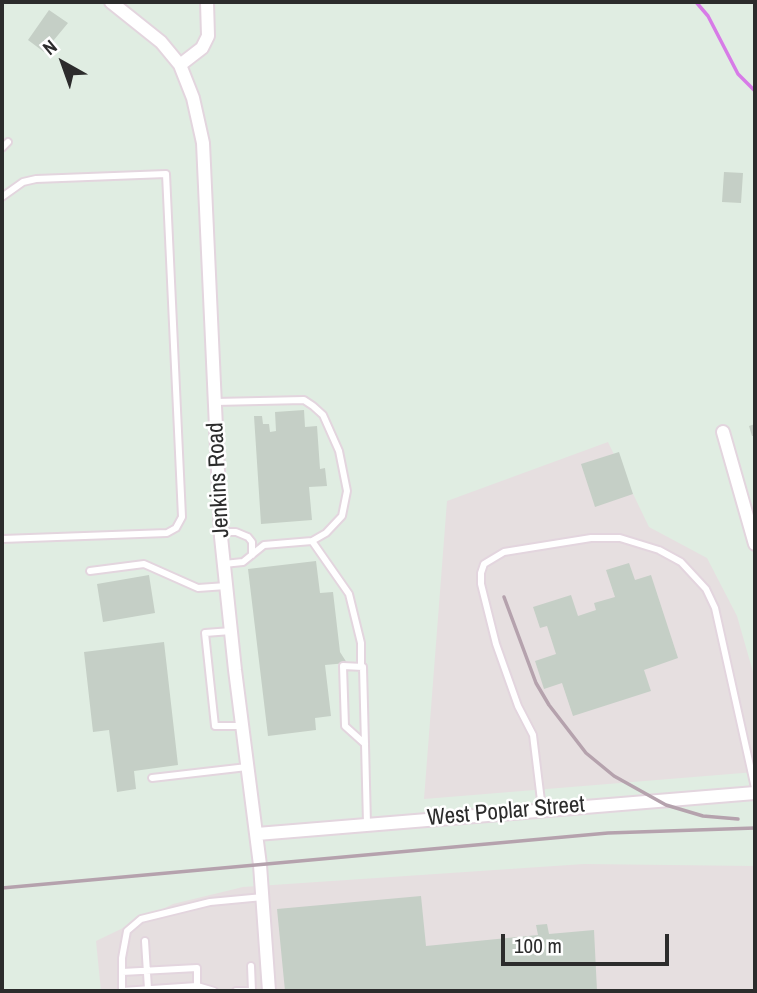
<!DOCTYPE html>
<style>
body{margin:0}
#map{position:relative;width:757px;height:993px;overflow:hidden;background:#e0ede2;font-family:"Archivo Narrow",sans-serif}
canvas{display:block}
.frame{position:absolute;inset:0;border:4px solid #2c2c2c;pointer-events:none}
.north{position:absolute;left:28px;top:28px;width:70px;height:70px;-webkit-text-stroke:5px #fff;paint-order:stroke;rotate:320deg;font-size:19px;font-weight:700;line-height:28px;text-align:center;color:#2c2c2c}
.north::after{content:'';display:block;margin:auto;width:24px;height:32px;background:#2c2c2c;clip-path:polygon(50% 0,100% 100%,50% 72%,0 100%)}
.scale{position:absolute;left:501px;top:934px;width:168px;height:32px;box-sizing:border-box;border:4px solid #2c2c2c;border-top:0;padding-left:9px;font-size:21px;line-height:24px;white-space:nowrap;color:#2c2c2c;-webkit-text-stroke:5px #fff;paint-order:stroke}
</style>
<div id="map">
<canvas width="757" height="993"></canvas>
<div class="frame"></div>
<div class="north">N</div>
<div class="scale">100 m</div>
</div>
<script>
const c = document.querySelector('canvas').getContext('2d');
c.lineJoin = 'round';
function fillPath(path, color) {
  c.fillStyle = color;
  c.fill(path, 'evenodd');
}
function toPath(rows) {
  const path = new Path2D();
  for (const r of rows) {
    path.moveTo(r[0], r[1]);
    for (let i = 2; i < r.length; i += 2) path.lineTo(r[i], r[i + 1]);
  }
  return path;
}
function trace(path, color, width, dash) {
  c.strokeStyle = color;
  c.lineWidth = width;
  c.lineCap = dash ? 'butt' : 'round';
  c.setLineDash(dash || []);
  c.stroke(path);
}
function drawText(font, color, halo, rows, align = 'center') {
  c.font = font + ' "Archivo Narrow",sans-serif';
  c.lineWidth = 5;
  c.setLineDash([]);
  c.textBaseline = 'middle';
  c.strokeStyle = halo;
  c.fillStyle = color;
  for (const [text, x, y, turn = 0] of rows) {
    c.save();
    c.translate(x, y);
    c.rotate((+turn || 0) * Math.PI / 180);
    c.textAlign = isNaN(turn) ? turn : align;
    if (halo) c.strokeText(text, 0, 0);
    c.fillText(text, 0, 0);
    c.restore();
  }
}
const industrial = toPath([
 [608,442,649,527,707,558,737,616,755,679,755,772,424,799,447,501],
 [584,864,755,866,755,991,101,991,96,941,173,904,243,887]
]);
const stream = toPath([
 [696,2,708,16,738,74,755,91]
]);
const building = toPath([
 [49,10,68,23,44,52,28,40],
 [724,172,743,173,741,203,722,202],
 [304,410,305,427,317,426,320,469,325,468,327,486,309,487,312,520,261,524,254,416,262,416,263,424,269,424,270,432,276,431,275,412],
 [755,424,755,436,752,436,749,426],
 [619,452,633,494,595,507,581,464],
 [316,561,320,593,333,592,340,652,347,663,325,665,331,716,315,718,316,730,268,736,248,569],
 [629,563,635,580,651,575,678,658,644,670,651,691,573,716,562,683,544,689,535,661,556,654,547,626,540,628,533,607,571,595,578,616,596,610,594,603,615,597,606,570],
 [149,575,155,613,103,622,97,584],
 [164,642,178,765,134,771,136,789,117,792,109,730,93,732,84,652],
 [421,896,426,946,538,935,536,925,547,924,549,934,594,930,597,991,285,991,277,909]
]);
const lane = toPath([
 [2,148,8,142],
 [2,197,23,182,36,179,166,174,182,517,176,528,167,533,2,539],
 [215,402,304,400,313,406,323,415,339,451,347,491,342,516,326,533,312,541,264,545,243,562,224,564],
 [221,532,236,532,248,537,252,542,252,555],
 [312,541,349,594,361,643,361,664],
 [90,571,144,564,198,588,226,586],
 [231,631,205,633,215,726,242,726],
 [365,744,345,726,343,666,363,667,365,744,367,824],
 [152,778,247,767],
 [542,809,533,735,518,706,496,644,481,584,481,573,484,564,504,552,591,538,620,538,659,550,681,562,706,589,715,608,755,788],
 [145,941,148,989],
 [122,972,197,968,197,986],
 [122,991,122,958,127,931,141,919,210,902,263,897],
 [122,991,197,986,214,991],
 [236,991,252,991,251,966]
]);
const street = toPath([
 [111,2,161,42,180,65,193,98,203,143,221,537,235,670,260,865,269,991],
 [180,65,202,48,208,36,207,2],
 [723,432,755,544],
 [257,834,755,793]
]);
const rail = toPath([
 [504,597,536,683,549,705,586,753,614,776,666,805,703,816,738,819],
 [2,888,608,833,755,828]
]);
const streetNames = [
 ["Jenkins Road",219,480,-93],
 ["West Poplar Street",506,812,-5]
];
fillPath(industrial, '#e6dfe0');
trace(stream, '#d77be7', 3.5);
fillPath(building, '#c5cfc6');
trace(lane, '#e3d5de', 10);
trace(street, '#e3d5de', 16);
trace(lane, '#fff', 6);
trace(street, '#fff', 12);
trace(rail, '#b5a2ad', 3.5);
drawText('23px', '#2c2c2c', '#fff', streetNames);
</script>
